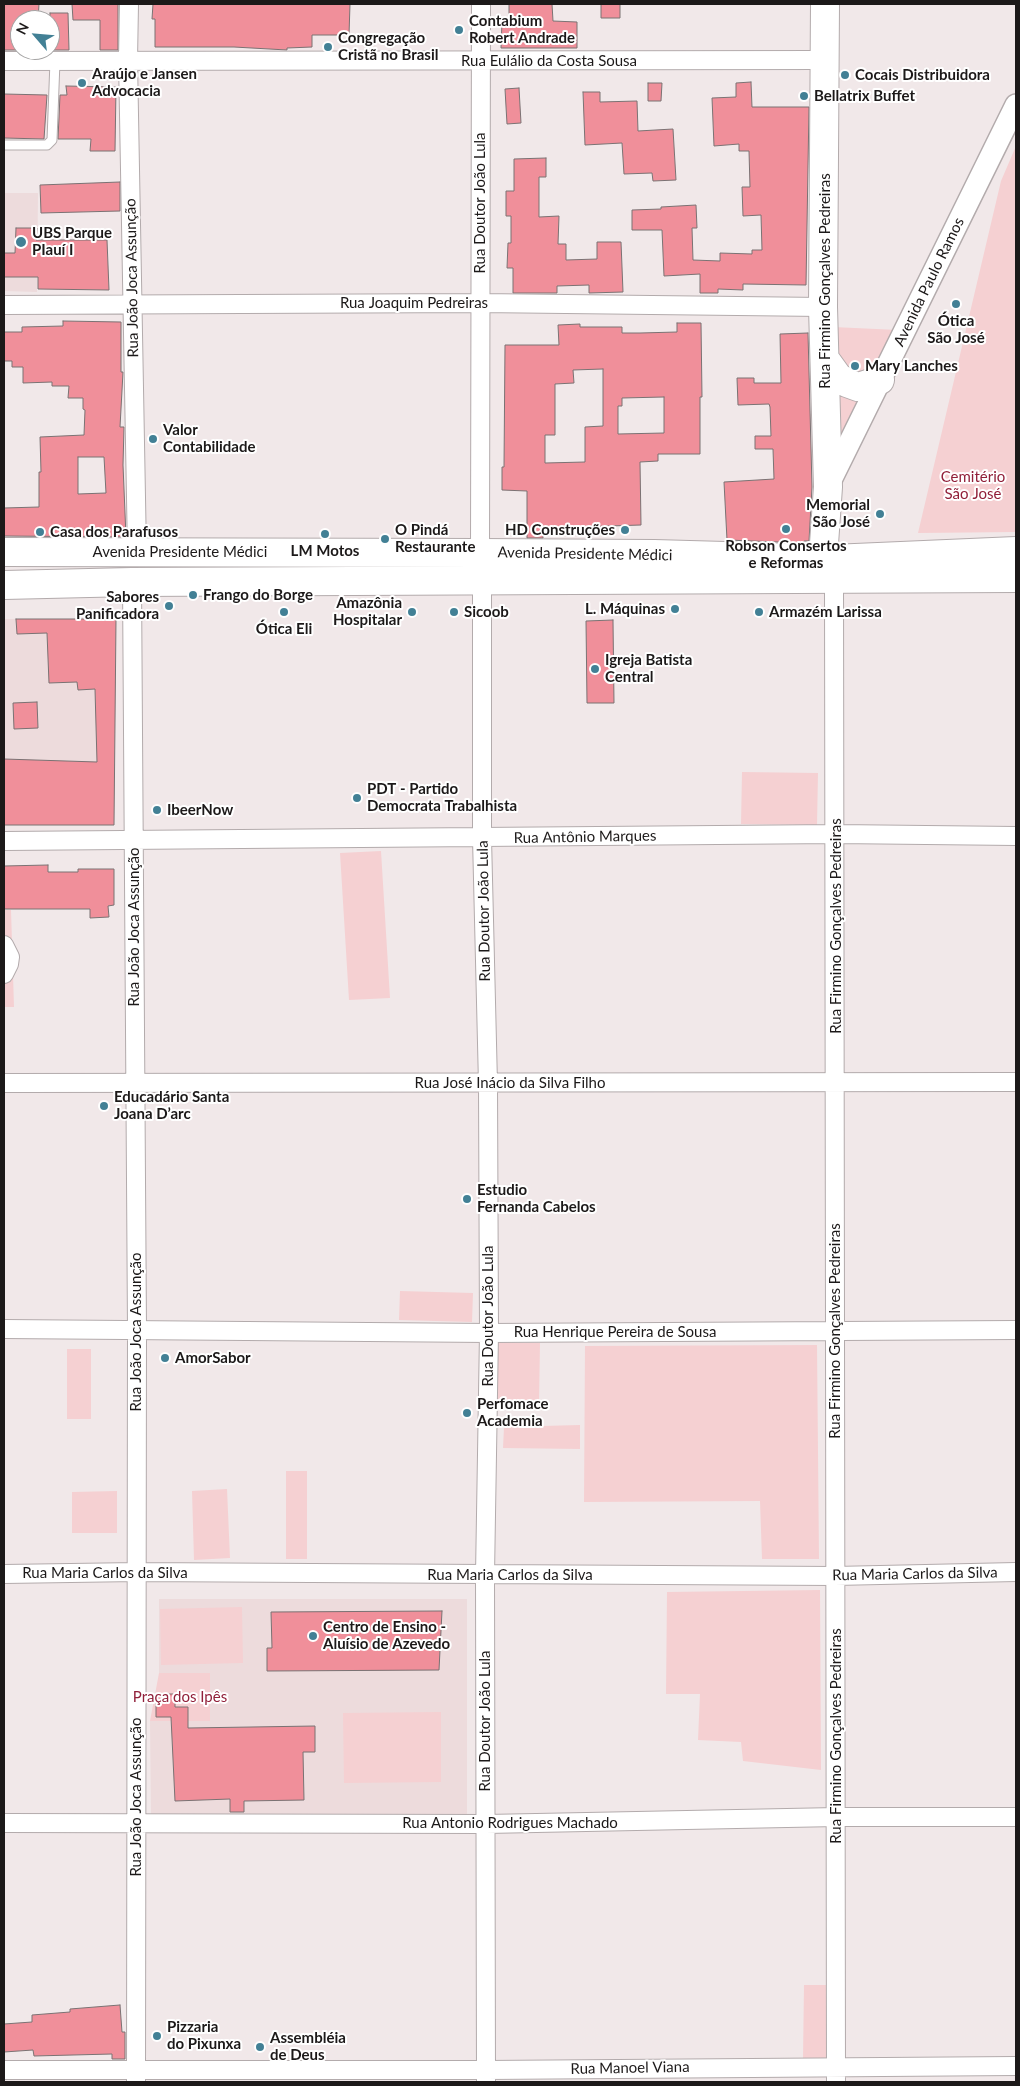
<!DOCTYPE html>
<meta charset="utf-8">
<style>
body{margin:0}
#map{position:relative;width:1020px;height:2086px;overflow:hidden;background:#f1e8e9;font-family:Lato,sans-serif}
canvas{display:block}
.frame{position:absolute;inset:0;border:5px solid #1c1919;pointer-events:none}
.north{position:absolute;left:10px;top:10px;width:50px;height:50px;box-sizing:border-box;background:#fff;border:1px solid #a4a3a3;border-radius:50%;rotate:297deg;font-size:14px;font-weight:700;line-height:20px;text-align:center;color:#1c1919}
.north::after{content:'';display:block;margin:auto;width:18px;height:22px;background:#428095;clip-path:polygon(50% 0,100% 100%,50% 72%,0 100%)}
</style>
<div id="map">
<canvas width="1020" height="2086"></canvas>
<div class="frame"></div>
<div class="north">N</div>
</div>
<script>
const c = document.querySelector('canvas').getContext('2d');
c.lineJoin = 'round';
function fillPath(path, color) {
  c.fillStyle = color;
  c.fill(path, 'evenodd');
}
function toPath(rows) {
  const path = new Path2D();
  for (const r of rows) {
    path.moveTo(r[0], r[1]);
    for (let i = 2; i < r.length; i += 2) path.lineTo(r[i], r[i + 1]);
  }
  return path;
}
function trace(path, color, width, dash) {
  c.strokeStyle = color;
  c.lineWidth = width;
  c.lineCap = dash ? 'butt' : 'round';
  c.setLineDash(dash || []);
  c.stroke(path);
}
function drawText(font, color, halo, rows, align = 'center') {
  c.font = font + ' Lato,sans-serif';
  c.lineWidth = 4;
  c.setLineDash([]);
  c.textBaseline = 'middle';
  c.strokeStyle = halo;
  c.fillStyle = color;
  for (const [text, x, y, turn = 0] of rows) {
    c.save();
    c.translate(x, y);
    c.rotate((+turn || 0) * Math.PI / 180);
    c.textAlign = isNaN(turn) ? turn : align;
    if (halo) c.strokeText(text, 0, 0);
    c.fillText(text, 0, 0);
    c.restore();
  }
}
const built = toPath([
 [4,193,38,193,37,292,4,291],
 [4,619,116,619,114,825,4,825],
 [159,1599,467,1599,467,1814,151,1818,150,1721,210,1720,209,1673,159,1673]
]);
const green = toPath([
 [1016,146,1016,532,918,533,1001,181],
 [833,327,898,330,832,457],
 [742,772,818,773,817,825,741,824],
 [381,851,390,998,349,1000,340,853],
 [4,910,11,910,14,1007,4,1007],
 [400,1291,473,1293,472,1322,399,1320],
 [496,1343,540,1343,539,1403,496,1403],
 [817,1345,819,1559,762,1559,760,1501,584,1502,585,1346],
 [67,1349,91,1349,91,1419,67,1419],
 [580,1425,580,1449,503,1448,504,1427],
 [286,1471,307,1471,307,1559,286,1559],
 [227,1489,230,1558,194,1560,192,1491],
 [117,1491,117,1533,72,1533,72,1492],
 [820,1590,821,1770,743,1761,741,1742,698,1740,700,1694,666,1694,667,1592],
 [242,1607,243,1663,161,1665,160,1609],
 [159,1673,210,1673,210,1721,150,1721],
 [441,1712,441,1782,344,1783,343,1713],
 [804,1985,827,1985,826,2059,803,2059]
]);
const building = toPath([
 [4,4,39,4,38,20,20,20,20,50,4,50,4,4],
 [72,4,118,4,118,50,100,50,100,20,73,20,72,4],
 [153,4,350,4,349,35,312,35,312,47,287,48,287,50,234,47,155,47,155,19,152,19,153,4],
 [509,4,552,4,553,21,577,22,577,48,501,48,502,21,509,21,509,4],
 [601,4,620,4,620,18,601,18,601,4],
 [50,13,68,13,69,50,50,50,50,13],
 [751,82,752,107,809,107,806,285,743,284,743,290,718,289,718,293,700,293,700,274,664,276,662,230,632,230,632,210,661,209,661,207,696,205,697,228,692,228,693,260,720,261,720,253,752,254,752,250,762,250,761,215,743,216,742,187,750,187,749,151,739,151,739,144,714,146,712,98,736,97,736,83,751,82],
 [648,83,662,83,661,101,648,101,648,83],
 [66,86,116,87,115,151,90,151,91,139,58,139,60,95,67,95,66,86],
 [519,88,521,123,507,124,505,89,519,88],
 [583,92,600,92,600,102,637,101,638,131,673,129,676,180,653,181,652,173,624,174,622,143,585,145,583,92],
 [4,94,47,95,44,139,4,138,4,94],
 [546,158,546,177,539,177,539,217,559,216,558,244,566,244,566,260,597,259,597,242,621,242,623,292,589,293,589,285,557,286,557,293,513,293,513,268,507,268,508,243,511,243,511,216,506,216,506,191,514,191,514,159,546,158],
 [120,182,120,211,41,213,40,185,120,182],
 [16,228,37,228,36,240,107,240,109,290,38,289,38,277,4,277,4,253,15,253,16,228],
 [63,321,121,322,121,372,123,372,120,427,124,427,123,465,126,537,4,536,4,508,39,507,39,472,41,472,40,437,84,435,85,410,83,409,83,398,68,398,69,386,52,386,52,382,23,383,23,367,12,367,12,361,4,361,4,332,22,332,22,327,63,326,63,321],
 [78,457,104,457,106,493,78,494,78,457],
 [677,323,701,323,702,397,700,397,700,454,658,454,658,461,640,462,641,525,543,528,543,538,527,538,527,491,502,490,502,467,504,467,505,345,559,345,558,325,580,324,580,327,622,327,622,333,640,333,677,332,677,323],
 [603,369,603,426,585,427,585,462,545,463,545,435,555,435,555,384,574,383,573,370,603,369],
 [664,397,664,433,618,434,618,406,622,406,622,398,664,397],
 [808,333,812,487,809,541,804,541,804,543,727,540,724,482,774,479,773,449,755,449,755,436,771,436,770,407,769,404,738,405,737,378,754,378,754,383,781,383,780,334,808,333],
 [16,619,116,619,114,825,4,825,4,759,97,762,95,689,78,690,77,682,49,683,47,633,17,634,16,619],
 [613,620,614,703,587,703,586,621,613,620],
 [37,702,38,728,14,729,13,703,37,702],
 [48,865,48,872,78,872,78,869,114,869,114,905,108,906,109,917,90,918,90,909,4,909,4,866,48,865],
 [442,1611,439,1670,267,1671,267,1648,272,1648,271,1612,442,1611],
 [156,1694,175,1694,175,1707,188,1707,188,1728,315,1726,315,1752,303,1752,304,1800,244,1801,244,1812,230,1812,230,1799,175,1801,171,1717,156,1717,156,1694],
 [120,2005,122,2032,125,2032,125,2059,112,2059,112,2054,34,2056,33,2050,4,2052,4,2024,32,2022,32,2015,70,2012,70,2009,120,2005]
]);
const service = toPath([
 [4,145,47,145,52,140,55,61]
]);
const minor = toPath([
 [129,4,128,60,137,552],
 [4,61,825,60],
 [4,305,480,303,823,307],
 [480,553,481,4],
 [482,580,482,838,488,1084,489,1333,485,1575,486,2082],
 [834,580,836,2082],
 [132,582,137,1329,136,2082],
 [4,841,836,834,1016,836],
 [4,945,10,957,9,964,4,974],
 [4,1083,1016,1082],
 [4,1329,489,1333,1016,1330],
 [4,1574,137,1572,835,1576,1016,1572],
 [4,1823,486,1824,837,1817,1016,1817],
 [4,2070,486,2070,1016,2066]
]);
const tertiary = toPath([
 [828,486,1016,105]
]);
const primary = toPath([
 [825,359,838,377,847,383,858,387,880,380],
 [4,552,480,553,654,554,832,559,1016,551],
 [823,558,828,487,823,307,825,4],
 [4,585,132,582,1016,578]
]);
const markers = [
 [459,30,5,"#428095"],
 [328,47,5,"#428095"],
 [845,75,5,"#428095"],
 [82,83,5,"#428095"],
 [804,96,5,"#428095"],
 [21,242,6,"#428095"],
 [956,304,5,"#428095"],
 [855,366,5,"#428095"],
 [153,439,5,"#428095"],
 [880,514,5,"#428095"],
 [786,529,5,"#428095"],
 [625,530,5,"#428095"],
 [40,532,5,"#428095"],
 [325,534,5,"#428095"],
 [385,539,5,"#428095"],
 [193,595,5,"#428095"],
 [169,606,5,"#428095"],
 [675,609,5,"#428095"],
 [284,612,5,"#428095"],
 [412,612,5,"#428095"],
 [454,612,5,"#428095"],
 [759,612,5,"#428095"],
 [595,669,5,"#428095"],
 [357,798,5,"#428095"],
 [157,810,5,"#428095"],
 [104,1106,5,"#428095"],
 [467,1199,5,"#428095"],
 [165,1358,5,"#428095"],
 [467,1413,5,"#428095"],
 [313,1636,5,"#428095"],
 [157,2036,5,"#428095"],
 [260,2047,5,"#428095"]
];
const poiNames = [
 ["Contabium",469,21],
 ["Robert Andrade",469,38],
 ["Congregação",338,38],
 ["Cristã no Brasil",338,55],
 ["Araújo e Jansen",92,74],
 ["Advocacia",92,91],
 ["Cocais Distribuidora",855,75],
 ["Bellatrix Buffet",814,96],
 ["UBS Parque",32,233],
 ["PIauí I",32,250],
 ["Ótica",956,321,"center"],
 ["São José",956,338,"center"],
 ["Mary Lanches",865,366],
 ["Valor",163,430],
 ["Contabilidade",163,447],
 ["Memorial",870,505,"right"],
 ["São José",870,522,"right"],
 ["O Pindá",395,530],
 ["Restaurante",395,547],
 ["HD Construções",615,530,"right"],
 ["Casa dos Parafusos",50,532],
 ["Robson Consertos",786,546,"center"],
 ["e Reformas",786,563,"center"],
 ["LM Motos",325,551,"center"],
 ["Frango do Borge",203,595],
 ["Sabores",159,597,"right"],
 ["Panificadora",159,614,"right"],
 ["Amazônia",402,603,"right"],
 ["Hospitalar",402,620,"right"],
 ["L. Máquinas",665,609,"right"],
 ["Sicoob",464,612],
 ["Armazém Larissa",769,612],
 ["Ótica Eli",284,629,"center"],
 ["Igreja Batista",605,660],
 ["Central",605,677],
 ["PDT - Partido",367,789],
 ["Democrata Trabalhista",367,806],
 ["IbeerNow",167,810],
 ["Educadário Santa",114,1097],
 ["Joana D’arc",114,1114],
 ["Estudio",477,1190],
 ["Fernanda Cabelos",477,1207],
 ["AmorSabor",175,1358],
 ["Perfomace",477,1404],
 ["Academia",477,1421],
 ["Centro de Ensino -",323,1627],
 ["Aluísio de Azevedo",323,1644],
 ["Pizzaria",167,2027],
 ["do Pixunxa",167,2044],
 ["Assembléia",270,2038],
 ["de Deus",270,2055]
];
const streetNames = [
 ["Rua Eulálio da Costa Sousa",549,61],
 ["Rua Doutor João Lula",480,203,-90],
 ["Rua João Joca Assunção",132,278,-91],
 ["Rua Firmino Gonçalves Pedreiras",825,281,-90],
 ["Avenida Paulo Ramos",929,282,-64],
 ["Rua Joaquim Pedreiras",414,303],
 ["Avenida Presidente Médici",180,552],
 ["Avenida Presidente Médici",585,554,1],
 ["Rua Antônio Marques",585,837,-1],
 ["Rua Doutor João Lula",484,911,-91],
 ["Rua Firmino Gonçalves Pedreiras",836,926,-90],
 ["Rua João Joca Assunção",134,927,-90],
 ["Rua José Inácio da Silva Filho",510,1083],
 ["Rua Doutor João Lula",488,1316,-90],
 ["Rua Firmino Gonçalves Pedreiras",835,1331,-90],
 ["Rua João Joca Assunção",136,1332,-90],
 ["Rua Henrique Pereira de Sousa",615,1332],
 ["Rua Maria Carlos da Silva",105,1573],
 ["Rua Maria Carlos da Silva",915,1574,-1],
 ["Rua Maria Carlos da Silva",510,1575],
 ["Rua Doutor João Lula",485,1721,-90],
 ["Rua Firmino Gonçalves Pedreiras",836,1736,-90],
 ["Rua João Joca Assunção",136,1797,-90],
 ["Rua Antonio Rodrigues Machado",510,1823],
 ["Rua Manoel Viana",630,2068,-1]
];
const parkNames = [
 ["Cemitério",973,477],
 ["São José",973,494],
 ["Praça dos Ipês",180,1697]
];
fillPath(built, '#eddbdc');
fillPath(green, '#f5d0d2');
fillPath(building, '#f08f9a');
trace(building, '#7a7273', 1);
trace(service, '#b3abac', 11);
trace(minor, '#b3abac', 20);
trace(tertiary, '#b3abac', 24);
trace(primary, '#b3abac', 30);
trace(service, '#fff', 9);
trace(minor, '#fff', 18);
trace(tertiary, '#fff', 21);
trace(primary, '#fff', 28);
for (const [x, y, r, color] of markers) {
  const dot = new Path2D();
  dot.arc(x, y, r, 0, 2 * Math.PI);
  c.fillStyle = color;
  c.fill(dot);
  trace(dot, '#fff', 2);
}
drawText('bold 15px', '#1c1919', '#fff', poiNames, 'left');
drawText('15px', '#1c1919', '#fff', streetNames);
drawText('15px', '#91203a', '#fff', parkNames);
</script>
